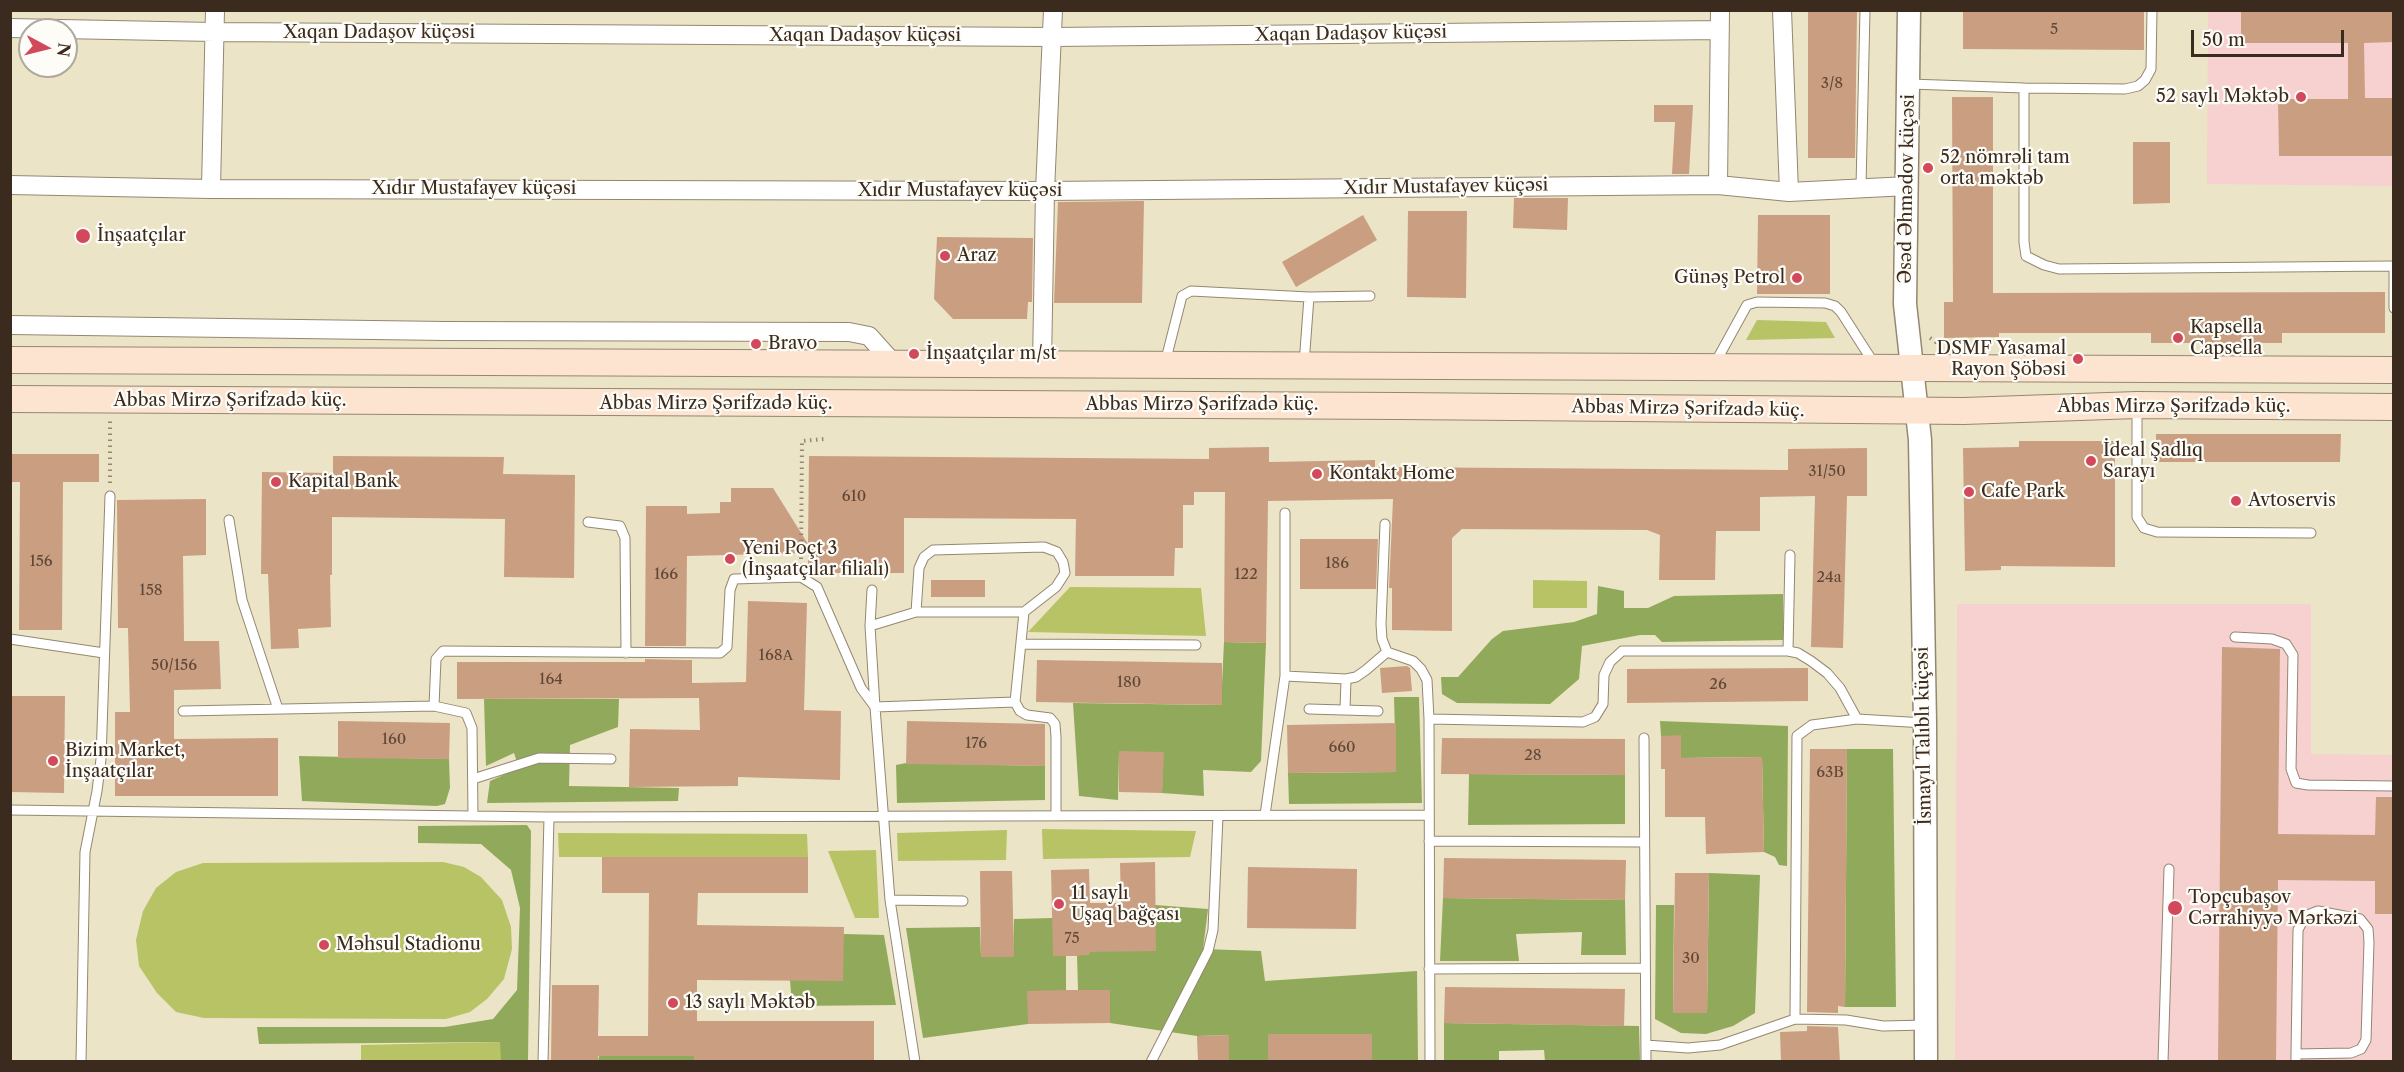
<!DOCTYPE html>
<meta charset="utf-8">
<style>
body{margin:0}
#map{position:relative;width:2404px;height:1072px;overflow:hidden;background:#ece4c6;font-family:"Libre Caslon Text",serif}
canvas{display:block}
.frame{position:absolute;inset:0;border:12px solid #3b2a1e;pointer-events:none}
.north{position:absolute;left:18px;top:18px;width:60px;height:60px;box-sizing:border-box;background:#fdfcf7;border:2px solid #afa8a0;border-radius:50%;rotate:97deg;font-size:16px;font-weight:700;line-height:24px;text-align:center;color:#3b2a1e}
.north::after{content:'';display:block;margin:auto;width:21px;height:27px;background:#d1495b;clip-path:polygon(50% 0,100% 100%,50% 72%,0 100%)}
.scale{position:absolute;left:2191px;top:30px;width:153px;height:27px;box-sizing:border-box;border:3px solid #3b2a1e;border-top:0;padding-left:8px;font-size:18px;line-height:21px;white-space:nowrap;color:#3b2a1e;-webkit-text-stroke:4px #fdfcf7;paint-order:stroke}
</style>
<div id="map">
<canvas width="2404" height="1072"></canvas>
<div class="frame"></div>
<div class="north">N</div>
<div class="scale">50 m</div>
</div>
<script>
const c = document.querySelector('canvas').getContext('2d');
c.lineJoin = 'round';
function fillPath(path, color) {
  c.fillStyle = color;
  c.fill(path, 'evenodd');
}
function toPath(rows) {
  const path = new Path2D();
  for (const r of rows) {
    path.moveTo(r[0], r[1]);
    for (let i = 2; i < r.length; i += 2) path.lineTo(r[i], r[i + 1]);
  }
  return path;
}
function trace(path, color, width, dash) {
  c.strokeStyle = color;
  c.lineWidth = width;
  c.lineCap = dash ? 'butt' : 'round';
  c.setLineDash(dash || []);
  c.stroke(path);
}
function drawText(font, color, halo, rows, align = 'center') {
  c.font = font + ' "Libre Caslon Text",serif';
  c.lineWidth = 4.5;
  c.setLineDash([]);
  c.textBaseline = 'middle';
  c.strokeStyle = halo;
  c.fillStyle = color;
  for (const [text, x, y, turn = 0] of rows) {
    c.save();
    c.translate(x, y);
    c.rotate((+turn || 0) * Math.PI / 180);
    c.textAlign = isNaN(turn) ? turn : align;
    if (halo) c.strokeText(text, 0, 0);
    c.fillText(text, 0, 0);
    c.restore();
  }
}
const built = toPath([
 [2208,11,2393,11,2393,186,2207,184],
 [1957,604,2311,604,2311,754,2393,755,2393,1061,1955,1062]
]);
const green = toPath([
 [1757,320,1826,322,1835,338,1746,340],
 [1533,580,1587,581,1587,608,1533,608],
 [1070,587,1201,588,1206,636,1028,632],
 [1042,829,1196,831,1190,857,1043,859],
 [1007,830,1006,860,898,861,897,833],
 [558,833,807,834,808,857,559,857],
 [876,850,879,918,855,918,828,851],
 [443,862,464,867,481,877,502,900,511,927,512,949,504,979,487,999,470,1012,446,1019,204,1018,176,1012,157,993,139,966,136,940,143,911,156,888,176,872,203,863],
 [501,1042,501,1061,361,1061,361,1045]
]);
const forest = toPath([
 [1598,586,1624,591,1624,608,1648,608,1674,596,1783,594,1783,640,1662,642,1655,635,1640,635,1582,646,1579,679,1550,704,1457,703,1442,694,1441,677,1458,677,1492,639,1503,631,1574,622,1597,614],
 [1224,642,1266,643,1261,761,1251,772,1203,770,1204,796,1162,793,1163,752,1119,752,1118,800,1079,796,1073,703,1221,705],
 [1394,697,1419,697,1422,803,1289,804,1288,773,1396,772],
 [484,699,619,699,618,727,570,745,569,786,679,788,678,801,487,803,490,781,519,768,514,753,486,766],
 [1660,721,1788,726,1787,866,1779,865,1775,857,1764,852,1762,757,1681,758,1681,736,1661,736],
 [1847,749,1893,749,1896,1007,1845,1007],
 [299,756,449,759,450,788,445,804,437,806,302,801],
 [906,763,1045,766,1045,800,897,803,896,765],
 [1469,774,1625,775,1625,824,1468,825],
 [527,825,531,831,528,1061,501,1061,500,1042,259,1044,257,1027,445,1027,493,1019,517,990,520,908,511,870,481,844,418,843,418,826],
 [1709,873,1760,875,1755,1013,1733,1026,1706,1034,1681,1033,1655,1019,1656,905,1674,905,1673,1012,1707,1013],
 [1443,898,1625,900,1626,955,1581,955,1582,932,1516,934,1519,961,1440,961],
 [1155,905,1208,909,1203,949,1261,951,1265,981,1417,971,1418,1061,1372,1061,1371,1034,1268,1034,1268,1061,1229,1061,1229,1035,1197,1036,1110,1023,1110,990,1078,990,1077,955,1090,954,1090,916],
 [1053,918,1053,956,1066,956,1066,991,1028,991,1028,1024,923,1038,906,928,980,927,981,957,1013,957,1014,919],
 [844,934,884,935,896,1005,792,1006,790,980],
 [1444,1023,1639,1026,1640,1061,1545,1061,1544,1050,1499,1051,1499,1061,1444,1062],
 [599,1056,694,1056,694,1061,598,1061]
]);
const building = toPath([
 [1808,10,1857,10,1855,158,1808,158],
 [1963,10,2144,11,2144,50,1963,49],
 [2241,10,2394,10,2394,42,2364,43,2365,98,2394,98,2394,156,2279,156,2278,99,2348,99,2348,43,2241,43],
 [1952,97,1993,97,1993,293,2385,292,2385,333,2282,333,2282,343,2151,343,2151,333,1999,333,1999,337,1944,338,1944,302,1953,302],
 [1654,105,1693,105,1689,174,1672,174,1675,122,1654,122],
 [2133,142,2170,142,2170,203,2133,204],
 [1514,198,1568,198,1567,230,1513,228],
 [1144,201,1142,303,1054,303,1058,202],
 [1408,211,1467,211,1466,298,1407,297],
 [1363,215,1377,240,1296,287,1282,262],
 [1758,215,1830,215,1830,294,1757,294],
 [937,237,1033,238,1032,302,1028,302,1027,319,953,319,934,299],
 [2156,434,2341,434,2340,462,2156,462],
 [2019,441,2115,441,2115,567,2001,566,2001,570,1965,571,1963,448,2019,447],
 [1269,447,1269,462,1375,460,1375,467,1788,470,1788,449,1867,448,1867,496,1847,496,1843,648,1811,647,1815,496,1760,497,1760,531,1716,531,1715,580,1659,580,1660,535,1647,530,1462,529,1452,538,1452,631,1392,630,1392,588,1389,588,1393,499,1268,501,1266,643,1224,642,1225,492,1194,492,1194,505,1183,505,1183,548,1175,548,1174,576,1075,576,1076,519,904,518,904,573,808,573,808,553,687,556,686,646,645,646,646,506,687,506,687,514,720,513,720,502,731,502,731,488,773,488,808,544,809,456,1209,459,1209,448],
 [10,454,99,454,99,482,63,482,62,630,19,630,20,482,10,482],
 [333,456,504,457,503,474,575,475,574,578,504,577,505,519,332,517,332,575,330,575,331,627,298,629,299,648,271,649,268,574,261,574,262,472,333,473],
 [206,499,206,555,183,556,184,641,219,641,221,689,174,690,174,739,278,738,278,796,115,796,115,712,130,712,128,628,118,628,117,500],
 [1300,539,1378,539,1376,589,1300,589],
 [931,580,985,580,985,597,931,597],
 [748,601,807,603,804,710,841,711,840,780,738,777,738,786,629,787,630,729,700,730,699,698,457,699,457,662,645,662,645,659,686,660,692,660,692,683,746,682],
 [2222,647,2280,649,2278,834,2375,835,2376,797,2394,797,2394,914,2375,914,2375,881,2278,880,2276,1062,2218,1062],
 [1037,660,1222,663,1222,705,1036,702],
 [1407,666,1410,668,1412,691,1382,693,1380,668],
 [1808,668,1808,701,1627,703,1627,669],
 [10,696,65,696,64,793,10,792],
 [338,721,450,723,449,759,338,758],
 [907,721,1045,724,1045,766,906,764],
 [1396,723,1396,772,1288,773,1287,725],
 [1681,735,1681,758,1762,757,1764,852,1706,854,1705,817,1665,817,1665,769,1661,769,1661,736],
 [1442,738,1625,739,1625,775,1441,774],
 [1810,749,1847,749,1845,1007,1838,1006,1838,1013,1807,1012],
 [1119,751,1164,752,1162,793,1119,792],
 [602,857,808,857,808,893,698,893,697,925,844,927,843,981,697,980,697,1021,874,1021,874,1062,694,1062,694,1056,598,1056,598,1062,551,1062,552,985,599,985,598,1036,648,1036,649,893,602,893],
 [1444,858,1626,860,1625,900,1443,898],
 [1155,862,1156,951,1090,952,1090,954,1077,956,1053,956,1051,870,1089,869,1090,903,1121,903,1120,863],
 [1248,867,1357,869,1356,929,1247,928],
 [980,871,1012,871,1014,957,981,957],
 [1675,873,1709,873,1707,1013,1673,1013],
 [1445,987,1625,989,1624,1026,1444,1023],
 [1066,990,1110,990,1110,1023,1028,1024,1027,991],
 [1807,1026,1838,1027,1840,1062,1781,1062,1780,1032,1807,1031],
 [1268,1034,1372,1034,1372,1062,1268,1062],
 [1229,1035,1229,1062,1198,1062,1197,1036]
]);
const path = toPath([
 [1930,338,1936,342,1965,342],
 [110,483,110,421],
 [801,565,802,441,824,439]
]);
const service = toPath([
 [1910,84,2024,88,2024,242,2026,256,2044,265,2059,269,2393,266],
 [2024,88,2125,89,2138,86,2145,80,2151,69,2152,10],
 [1861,187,1865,10],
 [2394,266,2394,308],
 [1165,363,1182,296,1191,291,1309,297,1370,296],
 [1304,364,1309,297],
 [1714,365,1747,305,1757,302,1825,303,1835,306,1841,312,1875,365],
 [2137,408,2137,517,2144,528,2157,532,2311,533],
 [229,520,242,600,278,709],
 [588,522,620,526,625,538,626,653],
 [1385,524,1381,624,1382,639,1387,652,1413,661,1421,669,1427,680,1429,719,1430,1062],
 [872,590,870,626,875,707,890,900,915,1062],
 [870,626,916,612,1024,612,1056,587,1065,573,1063,562,1057,552,1044,547,933,550,924,557,919,568,916,612],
 [2235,637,2272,639,2286,644,2293,655,2291,769,2296,783,2308,785,2394,786],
 [10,639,104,653],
 [1022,644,1196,645],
 [1788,651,1790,555],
 [1285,676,1346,679,1356,677,1366,670,1387,652],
 [1015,702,1024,612],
 [434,706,436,659,443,651,720,653,727,647,730,590,734,579,801,577,817,587,861,688,875,707],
 [875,707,1015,702,1020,711,1027,715,1050,718,1055,724,1056,737,1056,814],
 [1309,709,1378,711],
 [1345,710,1346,679],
 [183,711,434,706,466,713,472,728,473,816],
 [1429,719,1583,722,1595,717,1603,704,1604,675,1610,662,1622,651,1788,651,1798,653,1811,661,1827,673,1840,688,1857,719],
 [1644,738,1646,1062],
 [473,779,539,758,611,759],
 [10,810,549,817,1429,815],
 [1265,815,1285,676,1285,513],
 [1429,841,1643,842],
 [890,900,963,901],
 [1429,969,1645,968],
 [1795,1019,1797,736,1812,725,1857,719,1925,723],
 [1646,1045,1688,1048,1720,1045,1795,1019,1846,1020,1883,1026,1926,1025],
 [81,1062,85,852,97,791,101,759,110,496],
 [543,1062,549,817],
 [1151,1062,1208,951,1213,930,1218,816],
 [2163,1062,2169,869],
 [2296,1062,2296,1054,2298,930,2305,916,2318,911,2360,919,2368,929,2369,942,2366,1040,2361,1049,2351,1053,2296,1054]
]);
const minor = toPath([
 [1782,10,1789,192],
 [10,28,214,32,1053,37,1720,30],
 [10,185,211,189,1045,191,1718,185,1789,192,1908,186],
 [1718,185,1720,10],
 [211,189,215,10],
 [10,325,445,331,849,332,869,336,895,365],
 [1042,365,1045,191,1053,10]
]);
const tertiary = toPath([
 [1909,10,1905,304,1920,440,1925,723,1926,1062]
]);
const secondary = toPath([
 [10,360,2394,370],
 [10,399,1400,406,1964,411,2137,405,2394,407]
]);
const markers = [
 [2301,97,6,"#d1495b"],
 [1928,168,6,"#d1495b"],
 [83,236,8,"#d1495b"],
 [945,256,6,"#d1495b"],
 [1797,278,6,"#d1495b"],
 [2178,338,6,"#d1495b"],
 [756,344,6,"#d1495b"],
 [914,354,6,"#d1495b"],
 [2078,359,6,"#d1495b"],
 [2091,461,6,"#d1495b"],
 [1317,474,6,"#d1495b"],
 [276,482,6,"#d1495b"],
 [1969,492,6,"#d1495b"],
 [2236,501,6,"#d1495b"],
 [730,559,6,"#d1495b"],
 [53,761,6,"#d1495b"],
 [1059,904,6,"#d1495b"],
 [2175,908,8,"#d1495b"],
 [324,945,6,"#d1495b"],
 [673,1003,6,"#d1495b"]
];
const numberNames = [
 ["5",2054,30],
 ["3/8",1832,84],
 ["31/50",1827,472],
 ["610",854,497],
 ["156",41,562],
 ["186",1337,564],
 ["166",666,575],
 ["122",1246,575],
 ["24a",1829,578],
 ["158",151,591],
 ["168А",776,656],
 ["50/156",174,666],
 ["164",551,680],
 ["180",1129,683],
 ["26",1718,685],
 ["160",394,740],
 ["176",976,744],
 ["660",1342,748],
 ["28",1533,756],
 ["63B",1830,773],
 ["75",1072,939],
 ["30",1691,959]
];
const streetNames = [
 ["Xaqan Dadaşov küçəsi",379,33],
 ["Xaqan Dadaşov küçəsi",1351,34,-1],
 ["Xaqan Dadaşov küçəsi",865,36],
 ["Xıdır Mustafayev küçəsi",1446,187,-1],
 ["Xıdır Mustafayev küçəsi",474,189],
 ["Əsəd Əhmədov küçəsi",1907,189,-89],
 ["Xıdır Mustafayev küçəsi",960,191],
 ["Abbas Mirzə Şərifzadə küç.",230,401],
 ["Abbas Mirzə Şərifzadə küç.",716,404],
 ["Abbas Mirzə Şərifzadə küç.",1202,405],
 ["Abbas Mirzə Şərifzadə küç.",2174,407],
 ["Abbas Mirzə Şərifzadə küç.",1688,409,1],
 ["İsmayıl Talıblı küçəsi",1924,736,-91]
];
const poiNames = [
 ["52 saylı Məktəb",2289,97,"right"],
 ["52 nömrəli tam",1940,158],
 ["orta məktəb",1940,179],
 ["İnşaatçılar",97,236],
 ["Araz",957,256],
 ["Günəş Petrol",1785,278,"right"],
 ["Kapsella",2190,328],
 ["Capsella",2190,349],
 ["Bravo",768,344],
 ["DSMF Yasamal",2066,349,"right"],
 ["Rayon Şöbəsi",2066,370,"right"],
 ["İnşaatçılar m/st",926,354],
 ["İdeal Şadlıq",2103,451],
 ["Sarayı",2103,472],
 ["Kontakt Home",1329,474],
 ["Kapital Bank",288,482],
 ["Cafe Park",1981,492],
 ["Avtoservis",2248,501],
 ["Yeni Poçt 3",742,549],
 ["(İnşaatçılar filialı)",742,570],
 ["Bizim Market,",65,751],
 ["İnşaatçılar",65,772],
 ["11 saylı",1071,894],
 ["Uşaq bağçası",1071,915],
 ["Topçubaşov",2188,898],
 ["Cərrahiyyə Mərkəzi",2188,919],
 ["Məhsul Stadionu",336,945],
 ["13 saylı Məktəb",685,1003]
];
fillPath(built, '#f7d0d0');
fillPath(green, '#b7c365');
fillPath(forest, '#91a95a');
fillPath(building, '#ca9e81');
trace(service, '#948772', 11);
trace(minor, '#948772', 20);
trace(tertiary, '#948772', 25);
trace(secondary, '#948772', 28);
trace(path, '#948772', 4, [1.5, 4.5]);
trace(service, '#fff', 9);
trace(minor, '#fff', 18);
trace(tertiary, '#fff', 22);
trace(secondary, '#fde4d1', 26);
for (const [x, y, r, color] of markers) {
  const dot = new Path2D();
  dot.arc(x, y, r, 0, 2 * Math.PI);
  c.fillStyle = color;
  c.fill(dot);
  trace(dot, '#fdfcf7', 2);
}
drawText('15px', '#5f4737', null, numberNames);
drawText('18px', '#3b2a1e', '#fdfcf7', streetNames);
drawText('18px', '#3b2a1e', '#fdfcf7', poiNames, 'left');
</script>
